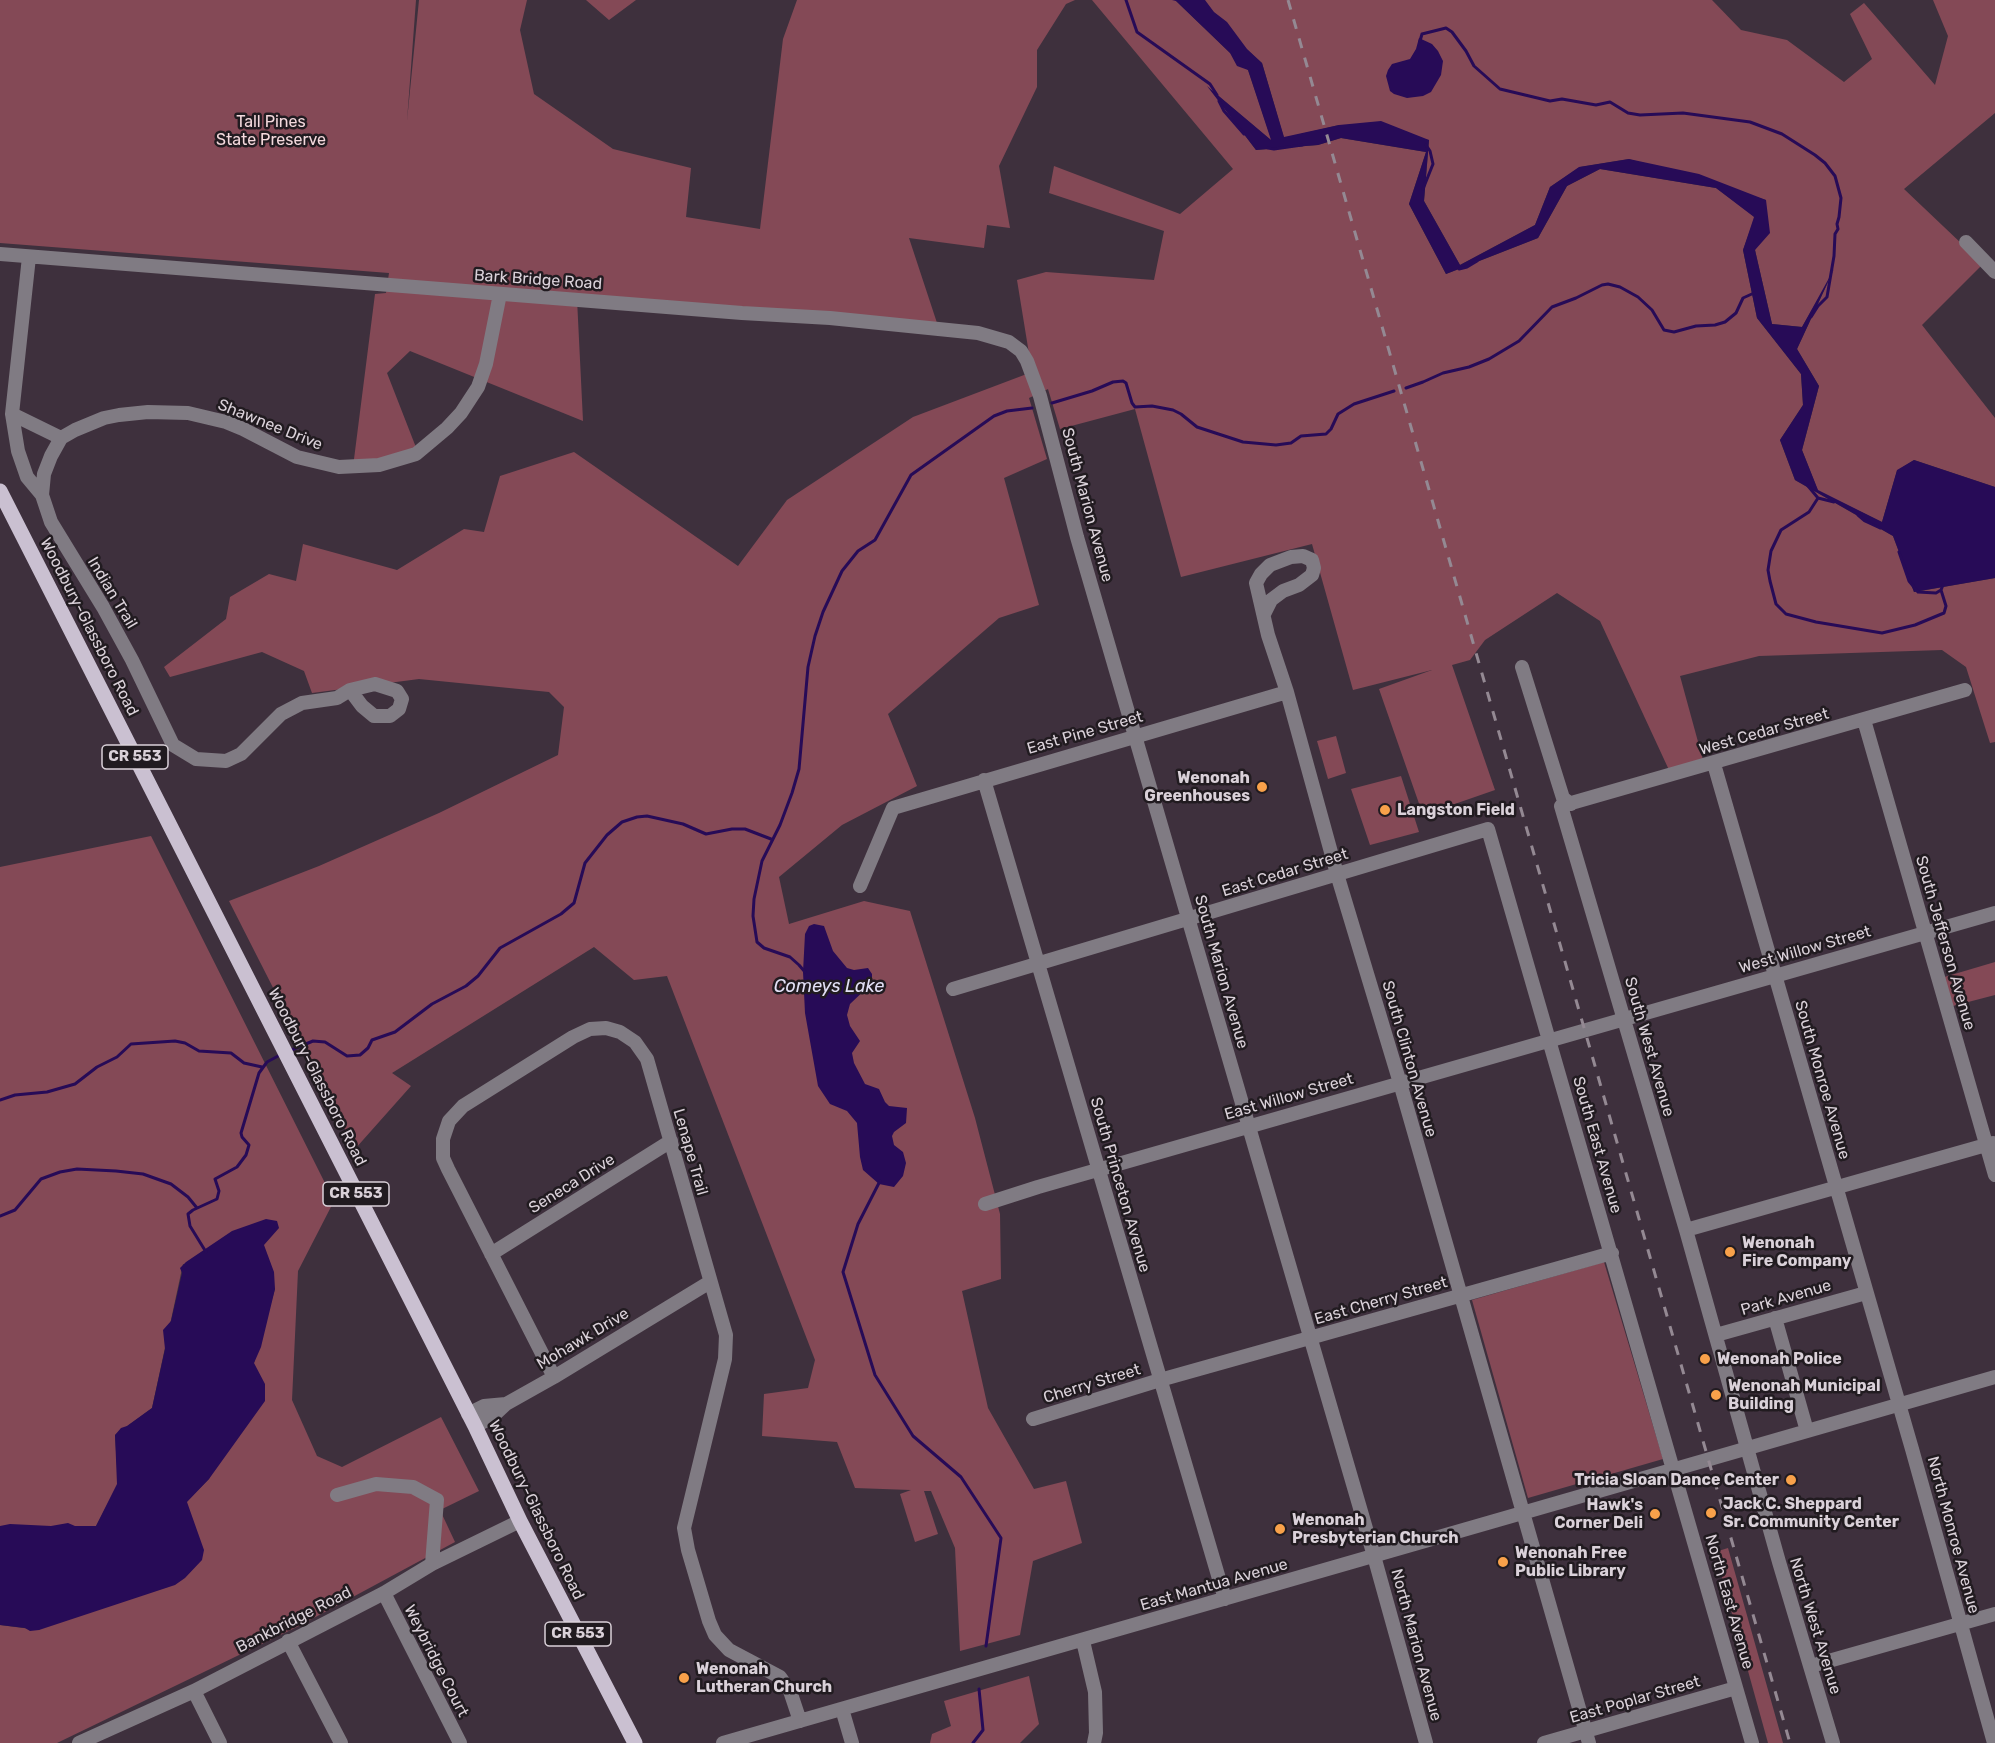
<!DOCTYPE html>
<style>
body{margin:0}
canvas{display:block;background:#3e303d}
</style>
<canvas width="1995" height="1743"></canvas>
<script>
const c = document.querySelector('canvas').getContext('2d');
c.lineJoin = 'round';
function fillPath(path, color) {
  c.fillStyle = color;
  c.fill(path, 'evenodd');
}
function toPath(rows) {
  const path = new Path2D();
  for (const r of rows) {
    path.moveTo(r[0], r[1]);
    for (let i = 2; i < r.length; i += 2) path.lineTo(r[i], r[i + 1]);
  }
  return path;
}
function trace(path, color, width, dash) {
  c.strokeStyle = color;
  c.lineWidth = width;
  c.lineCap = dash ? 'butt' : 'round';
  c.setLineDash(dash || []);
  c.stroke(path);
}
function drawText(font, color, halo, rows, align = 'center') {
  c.font = font + ' Rubik,sans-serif';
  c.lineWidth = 5;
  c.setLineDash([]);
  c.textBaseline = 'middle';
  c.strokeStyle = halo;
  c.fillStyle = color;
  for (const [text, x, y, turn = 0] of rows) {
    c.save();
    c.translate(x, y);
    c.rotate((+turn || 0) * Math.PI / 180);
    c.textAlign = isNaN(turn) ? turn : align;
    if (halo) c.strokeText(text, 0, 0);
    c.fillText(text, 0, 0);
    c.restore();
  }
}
const green = toPath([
 [0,0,416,0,407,121,419,0,527,0,520,30,534,94,613,149,691,168,686,217,760,229,783,39,797,0,1075,0,1066,4,1037,50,1037,87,999,166,1010,228,987,225,984,248,909,238,938,326,577,299,583,421,410,351,387,373,417,450,353,467,375,294,386,293,389,273,0,243],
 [586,0,636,0,609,20],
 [1092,0,1175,0,1248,70,1272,141,1210,89,1256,150,1318,145,1341,138,1426,152,1409,204,1446,274,1538,238,1567,186,1600,169,1716,188,1755,217,1743,250,1757,318,1801,374,1803,405,1780,440,1795,480,1893,536,1914,592,1995,578,1995,742,1990,743,1966,667,1942,650,1759,656,1680,676,1703,760,1669,770,1600,621,1557,593,1485,640,1470,660,1452,665,1495,790,1423,815,1379,689,1432,670,1353,690,1312,544,1181,577,1135,409,1060,429,1048,389,1029,398,1047,459,1004,478,1039,605,999,618,888,714,917,786,842,825,779,877,789,924,864,901,910,911,975,1118,1000,1214,1001,1279,962,1291,988,1408,1034,1489,1066,1481,1082,1543,1033,1561,1020,1635,960,1651,955,1548,931,1491,924,1491,938,1534,915,1542,900,1494,911,1490,855,1488,837,1442,762,1436,764,1394,808,1388,815,1360,667,976,634,980,594,947,392,1073,411,1086,355,1149,229,901,319,866,439,813,558,755,564,707,549,692,419,679,312,693,304,671,262,652,170,677,164,667,226,619,230,597,269,574,296,581,303,544,397,570,464,529,484,532,500,476,574,452,738,566,787,500,913,417,1032,372,1017,280,1046,272,1154,280,1164,231,1049,193,1054,166,1180,214,1233,169],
 [1191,0,1712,0,1741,30,1787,40,1844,82,1872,59,1850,14,1864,3,1935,85,1948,36,1933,0,1995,0,1995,113,1904,189,1983,264,1922,325,1995,418,1995,487,1914,460,1897,471,1882,522,1818,491,1802,450,1819,386,1797,349,1829,280,1802,327,1772,324,1755,250,1766,200,1629,159,1580,167,1550,187,1535,225,1460,265,1424,201,1429,140,1339,125,1284,138,1262,63],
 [1336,736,1346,773,1328,779,1317,741],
 [1401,776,1419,832,1370,845,1351,789],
 [151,836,334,1201,298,1271,292,1400,317,1456,342,1467,441,1417,479,1491,440,1510,455,1542,297,1627,57,1743,0,1743,0,1625,39,1630,186,1502,209,1479,254,1363,275,1289,183,1264,152,1408,115,1435,118,1484,96,1526,0,1527,0,867],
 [1995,962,1995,995,1949,1007,1941,978],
 [1604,1262,1663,1459,1528,1498,1472,1300],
 [1728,1548,1783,1743,1768,1743,1715,1552],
 [1029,1676,1039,1724,1020,1743,930,1743,932,1734,951,1726,944,1701]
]);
const water = toPath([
 [1172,0,1205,0,1214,12,1227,22,1247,49,1262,63,1284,137,1339,125,1381,121,1429,140,1424,201,1460,265,1535,225,1550,187,1579,167,1629,159,1699,174,1766,200,1770,233,1755,250,1772,324,1802,327,1834,269,1797,349,1819,386,1802,450,1818,490,1882,522,1897,470,1914,460,1995,487,1995,578,1914,592,1893,536,1795,480,1780,440,1803,405,1801,374,1757,318,1743,250,1754,217,1716,188,1600,169,1567,186,1538,238,1446,274,1409,204,1426,152,1341,138,1318,145,1256,150,1207,86,1271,140,1248,70,1237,66,1230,53,1176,1],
 [1419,38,1432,44,1438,51,1443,61,1441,75,1431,92,1423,96,1407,98,1394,94,1390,91,1386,76,1388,70,1392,64,1410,59,1416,49],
 [814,924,824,926,833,951,847,968,854,970,868,968,872,974,872,980,869,986,850,1004,847,1015,850,1026,860,1041,852,1053,854,1063,865,1084,879,1089,885,1102,889,1106,907,1108,906,1123,894,1132,892,1136,894,1145,903,1152,906,1163,903,1176,894,1187,879,1184,863,1170,860,1157,857,1123,847,1111,830,1104,818,1086,805,1013,803,972,805,934,809,926],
 [266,1219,277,1221,279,1228,264,1245,274,1272,275,1289,261,1347,254,1363,265,1384,265,1401,209,1479,187,1502,204,1550,202,1560,185,1578,175,1585,39,1630,30,1631,25,1628,0,1625,0,1526,10,1524,51,1526,68,1523,75,1526,96,1526,117,1484,115,1435,121,1428,127,1426,152,1408,165,1349,163,1330,171,1321,182,1273,180,1268,186,1262,232,1231]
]);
const stream = toPath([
 [1126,0,1137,32,1210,84,1217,95],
 [1420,41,1422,34,1446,28,1452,32,1466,51,1474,66,1500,89,1550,101,1562,99,1596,105,1610,102,1628,113,1640,115,1683,113,1750,122,1782,134,1815,155,1825,163,1835,176,1841,198,1839,217,1837,224,1838,229,1835,234,1834,256,1827,297,1818,306,1811,317],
 [1219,101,1224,111,1244,134],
 [1268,148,1274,149,1302,145],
 [1423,189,1433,164,1430,151,1426,145],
 [1459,269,1467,267,1477,261],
 [1406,388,1423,382,1443,373,1469,367,1489,359,1519,341,1552,307,1576,298,1602,285,1608,284,1620,287,1638,297,1652,310,1664,330,1674,332,1696,326,1715,325,1725,322,1736,313,1743,298,1754,293],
 [1052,403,1092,391,1113,382,1123,381,1126,383,1132,403,1135,407,1152,406,1173,410,1181,414,1197,427,1243,442,1276,445,1291,443,1301,436,1326,434,1331,429,1338,414,1354,404,1394,391],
 [1808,486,1818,498,1834,502],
 [1818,498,1809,512,1781,530,1771,551,1768,570,1770,581,1776,604,1786,614,1816,622,1882,633,1915,625,1944,613,1946,606,1941,590],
 [1858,515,1865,521,1880,528],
 [1899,552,1909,581,1918,592,1936,593,1941,590,1943,585],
 [805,972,799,965,790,957,764,948,757,942,753,916,754,899,762,861,780,825,792,793,799,769,808,667,815,636,823,612,842,571,858,551,875,540,911,475,994,416,1007,411,1032,408],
 [289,1051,313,1041,325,1042,347,1056,360,1055,368,1048,372,1040,395,1032,432,1004,466,986,478,976,500,948,561,914,574,903,585,863,607,835,622,822,637,817,647,816,683,824,706,834,732,829,745,829,771,839],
 [0,1100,15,1095,47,1092,75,1084,97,1067,117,1057,131,1044,175,1041,185,1043,199,1051,231,1053,244,1063,262,1067],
 [880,1181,858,1224,843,1272,875,1375,913,1436,961,1477,1001,1538,986,1646],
 [0,1216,15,1210,41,1179,60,1172,77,1169,116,1171,143,1174,171,1184,188,1197,197,1208],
 [206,1252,190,1226,188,1214,193,1210,217,1199,219,1191,215,1179,237,1167,246,1155,249,1145,242,1137,241,1133,259,1073,267,1062,280,1055],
 [973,1743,983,1730,979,1689]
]);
const minor = toPath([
 [1966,242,1995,272],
 [0,254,742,313,830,318,978,333,1009,342,1021,351,1027,361,1040,396,1077,537,1374,1556,1426,1743],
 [29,257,12,414,18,451,27,477,42,495,51,522,103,607,132,660,173,745,196,759,226,761,241,754,281,714,302,703,337,698,350,690],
 [12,414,61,438],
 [42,495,44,474,51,456,61,438,75,430,104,418,119,415,148,412,188,413,226,422,243,429,297,457,339,467,379,465,416,454,447,428,461,413,478,387,486,364,500,294],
 [1264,614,1271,600,1283,591,1299,585,1312,575,1314,568,1312,560,1303,556,1291,557,1270,565,1261,574,1256,583,1268,635,1287,692,1337,874,1400,1083,1589,1743],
 [1522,667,1563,798,1571,804],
 [375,684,397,691,402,699,399,709,390,716,374,716,362,706,350,690,375,684],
 [1864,720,1995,1175],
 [1714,764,1912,1449,1994,1743],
 [984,780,1225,1599],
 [860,886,893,808,1287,692],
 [953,989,1488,829,1752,1743],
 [985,1204,1038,1187,1995,913],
 [1686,1230,1993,1143],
 [491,1254,671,1141],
 [1775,1318,1807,1431],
 [1716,1335,1866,1293],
 [554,1377,448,1169,443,1158,443,1139,449,1121,463,1106,573,1037,590,1029,606,1028,620,1032,635,1042,647,1059,726,1335,725,1359,684,1528,688,1550,709,1621,715,1635,729,1650,780,1677,790,1691,800,1721],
 [468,1414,484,1406,506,1404],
 [1033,1419,1160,1380,1612,1253],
 [475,1426,491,1418,506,1404,554,1377,710,1282],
 [337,1495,376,1484,413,1487,437,1500,432,1564],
 [384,1593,460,1743],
 [288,1641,341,1743],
 [1083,1641,1095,1692,1096,1733,1094,1743],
 [1811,1666,1995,1614],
 [194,1691,220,1743],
 [842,1709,852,1743],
 [79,1743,194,1691,384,1593,432,1564,520,1521],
 [723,1743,1995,1377],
 [1544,1743,1736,1688],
 [1833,1743,1779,1562,1686,1230,1561,806,1965,690]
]);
const major = toPath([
 [0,491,475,1426,520,1521,635,1743]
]);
const rail = toPath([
 [1288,0,1790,1743]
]);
const markers = [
 [1262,787,6,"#f8a14a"],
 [1385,810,6,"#f8a14a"],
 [1730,1252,6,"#f8a14a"],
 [1705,1359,6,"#f8a14a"],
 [1716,1395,6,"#f8a14a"],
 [1791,1480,6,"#f8a14a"],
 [1711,1513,6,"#f8a14a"],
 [1655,1514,6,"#f8a14a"],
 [1280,1529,6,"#f8a14a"],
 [1503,1562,6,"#f8a14a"],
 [684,1678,6,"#f8a14a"]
];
const shields = [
 [135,757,66],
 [356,1194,66],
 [578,1634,66]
];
const shieldNames = [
 ["CR 553",135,757],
 ["CR 553",356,1194],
 ["CR 553",578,1634]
];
const parkNames = [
 ["Tall Pines",271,122],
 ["State Preserve",271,140]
];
const streetNames = [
 ["Bark Bridge Road",538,280,4],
 ["Shawnee Drive",270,425,22],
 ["South Marion Avenue",1087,505,75],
 ["Indian Trail",112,593,59],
 ["Woodbury-Glassboro Road",89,627,63],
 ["West Cedar Street",1764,732,-16],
 ["East Pine Street",1085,733,-16],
 ["East Cedar Street",1285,873,-17],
 ["South Jefferson Avenue",1945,943,74],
 ["West Willow Street",1805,950,-16],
 ["South Marion Avenue",1221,972,74],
 ["South West Avenue",1649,1047,74],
 ["South Clinton Avenue",1409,1059,74],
 ["Woodbury-Glassboro Road",317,1077,63],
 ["South Monroe Avenue",1822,1080,74],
 ["East Willow Street",1289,1097,-16],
 ["South East Avenue",1597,1145,74],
 ["Lenape Trail",690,1152,74],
 ["Seneca Drive",572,1184,-32],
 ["South Princeton Avenue",1120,1185,74],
 ["Park Avenue",1786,1298,-16],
 ["East Cherry Street",1381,1301,-16],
 ["Mohawk Drive",583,1339,-31],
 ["Cherry Street",1092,1384,-17],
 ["Woodbury-Glassboro Road",536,1510,64],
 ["North Monroe Avenue",1953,1535,75],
 ["East Mantua Avenue",1214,1585,-16],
 ["North East Avenue",1729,1602,74],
 ["Bankbridge Road",294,1620,-27],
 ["North West Avenue",1815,1626,73],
 ["North Marion Avenue",1416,1645,75],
 ["Weybridge Court",436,1661,63],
 ["East Poplar Street",1635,1700,-16]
];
const poiNames = [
 ["Wenonah",1250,778,"right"],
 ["Greenhouses",1250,796,"right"],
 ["Langston Field",1397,810],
 ["Wenonah",1742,1243],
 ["Fire Company",1742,1261],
 ["Wenonah Police",1717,1359],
 ["Wenonah Municipal",1728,1386],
 ["Building",1728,1404],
 ["Tricia Sloan Dance Center",1779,1480,"right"],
 ["Jack C. Sheppard",1723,1504],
 ["Sr. Community Center",1723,1522],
 ["Hawk's",1643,1505,"right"],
 ["Corner Deli",1643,1523,"right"],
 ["Wenonah",1292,1520],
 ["Presbyterian Church",1292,1538],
 ["Wenonah Free",1515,1553],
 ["Public Library",1515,1571],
 ["Wenonah",696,1669],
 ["Lutheran Church",696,1687]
];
const waterNames = [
 ["Comeys Lake",829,987]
];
fillPath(green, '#844956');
fillPath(water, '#270b57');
trace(stream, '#270b57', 3);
trace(minor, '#807b83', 14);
trace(major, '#cac0d1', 15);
trace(rail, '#948993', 3, [10, 10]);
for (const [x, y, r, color] of markers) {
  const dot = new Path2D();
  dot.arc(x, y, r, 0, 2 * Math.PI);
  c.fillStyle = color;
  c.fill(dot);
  trace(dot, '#211b20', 2);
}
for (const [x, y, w] of shields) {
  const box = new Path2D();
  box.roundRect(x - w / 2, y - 12, w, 24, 4.5);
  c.fillStyle = '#211b20';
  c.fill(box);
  trace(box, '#dad1d9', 1.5);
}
drawText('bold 15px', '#dad1d9', null, shieldNames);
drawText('16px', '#f4d9dd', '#211b20', parkNames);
drawText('16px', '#dad1d9', '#211b20', streetNames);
drawText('bold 16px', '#dad1d9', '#211b20', poiNames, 'left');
drawText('italic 18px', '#e3e0f6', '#211b20', waterNames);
</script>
